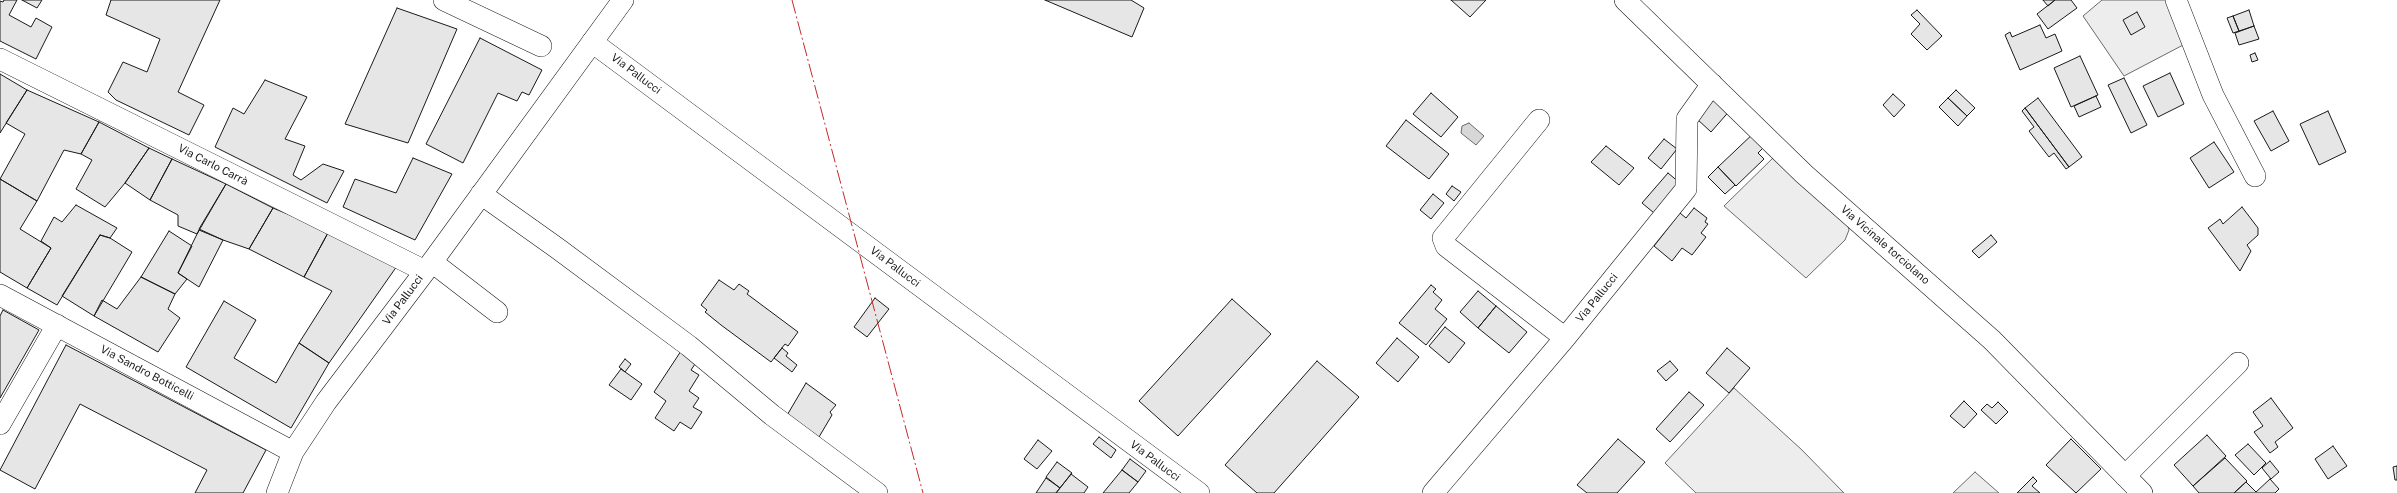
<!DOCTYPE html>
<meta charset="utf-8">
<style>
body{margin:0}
canvas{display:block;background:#fff}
</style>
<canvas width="2397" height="493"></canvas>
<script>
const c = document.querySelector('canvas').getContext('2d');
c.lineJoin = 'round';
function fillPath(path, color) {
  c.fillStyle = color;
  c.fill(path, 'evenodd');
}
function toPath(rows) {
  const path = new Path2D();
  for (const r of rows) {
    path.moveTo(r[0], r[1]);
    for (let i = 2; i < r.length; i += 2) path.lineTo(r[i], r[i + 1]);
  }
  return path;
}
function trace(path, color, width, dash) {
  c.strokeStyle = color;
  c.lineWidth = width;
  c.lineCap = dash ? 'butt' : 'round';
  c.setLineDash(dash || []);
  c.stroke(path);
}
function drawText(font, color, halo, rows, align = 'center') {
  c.font = font + ' "Public Sans",sans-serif';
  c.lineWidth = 3;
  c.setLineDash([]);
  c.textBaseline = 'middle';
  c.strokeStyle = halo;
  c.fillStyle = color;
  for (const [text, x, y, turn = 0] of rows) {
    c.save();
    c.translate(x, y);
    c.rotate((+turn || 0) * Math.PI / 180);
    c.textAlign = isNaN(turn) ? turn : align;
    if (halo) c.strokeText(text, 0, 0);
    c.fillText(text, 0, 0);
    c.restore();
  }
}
const built = toPath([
 [2102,0,2166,0,2185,44,2124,76,2083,16,2102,0],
 [1775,156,1846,217,1849,230,1845,240,1806,278,1724,206,1775,156],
 [1734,388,1802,450,1844,493,1696,493,1665,463,1734,388],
 [1975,472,1999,493,1953,493,1975,472]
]);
const water = toPath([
 [1469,123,1484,136,1476,145,1461,133,1462,126,1469,123]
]);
const building = toPath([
 [4,0,17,0,9,15,31,27,36,18,52,27,36,59,0,41,0,1,3,2,4,0],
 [22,0,42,0,37,8,22,0],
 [111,0,220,0,178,92,204,105,189,135,116,100,108,92,123,62,147,72,160,39,106,15,111,0],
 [1045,0,1131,0,1144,8,1132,37,1045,0],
 [1451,0,1486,0,1470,17,1451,0],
 [2043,0,2055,0,2048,6,2043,0],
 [2055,0,2071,0,2077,8,2048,29,2037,14,2055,0],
 [397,8,457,29,408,143,345,124,397,8],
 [1917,10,1942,36,1927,50,1911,34,1920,24,1911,15,1917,10],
 [2249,10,2254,26,2239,31,2233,16,2249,10],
 [2137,12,2145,27,2131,35,2123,20,2137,12],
 [2233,16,2239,31,2233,33,2227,18,2233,16],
 [2040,25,2046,38,2055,34,2062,51,2020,70,2005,35,2010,32,2012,37,2040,25],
 [2254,26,2259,39,2239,45,2235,33,2254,26],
 [480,38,542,70,529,95,522,92,517,101,498,93,463,163,426,144,480,38],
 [2255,53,2258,60,2252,62,2250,55,2255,53],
 [2080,56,2098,95,2071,107,2054,68,2080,56],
 [2170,73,2184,104,2158,117,2143,86,2170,73],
 [0,74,27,90,0,133,0,74],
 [2124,78,2147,125,2131,133,2108,85,2124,78],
 [265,80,307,97,285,139,305,146,293,175,301,180,323,164,344,171,327,203,215,147,233,108,244,114,265,80],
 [27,90,99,122,81,154,64,150,37,201,0,179,25,134,6,123,27,90],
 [1956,90,1975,108,1967,116,1948,98,1956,90],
 [1431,93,1458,117,1441,137,1413,114,1431,93],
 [1716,94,1732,108,1711,132,1696,118,1716,94],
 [1893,94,1905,105,1894,117,1883,105,1893,94],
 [2096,96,2101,107,2079,117,2074,106,2096,96],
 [1948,98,1967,116,1958,126,1939,107,1948,98],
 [2038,98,2082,157,2069,167,2025,108,2038,98],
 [2025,108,2069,167,2066,169,2054,153,2049,157,2029,131,2034,127,2022,111,2025,108],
 [2273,111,2289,141,2271,151,2254,121,2273,111],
 [2328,111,2346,152,2319,165,2300,124,2328,111],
 [1406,120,1449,154,1429,179,1386,146,1406,120],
 [99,122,149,148,125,183,105,207,76,189,92,160,81,154,99,122],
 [1756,131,1769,142,1758,153,1764,159,1736,186,1718,167,1756,131],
 [1664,139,1677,149,1661,169,1648,158,1664,139],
 [2214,142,2234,172,2209,188,2190,158,2214,142],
 [1606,146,1634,168,1619,185,1591,162,1606,146],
 [149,148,172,159,150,200,125,183,149,148],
 [413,158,452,174,415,240,343,207,355,179,396,193,413,158],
 [172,159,226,184,197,234,178,226,178,215,150,200,172,159],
 [1718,167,1735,185,1725,194,1708,177,1718,167],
 [1668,173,1680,183,1654,213,1642,203,1668,173],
 [0,179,37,201,20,229,51,248,27,288,0,272,0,179],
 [226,184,273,208,249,249,223,240,199,229,226,184],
 [1452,186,1461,192,1454,201,1446,194,1452,186],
 [1433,194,1444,203,1431,219,1420,210,1433,194],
 [76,205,117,228,110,238,100,235,57,305,27,288,51,248,41,241,54,217,62,222,76,205],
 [2242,207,2258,228,2258,235,2247,245,2251,251,2240,271,2208,228,2220,219,2223,224,2242,207],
 [273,208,329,231,304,277,249,249,273,208],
 [1694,208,1707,218,1705,222,1708,224,1701,233,1706,237,1692,255,1682,248,1672,261,1654,246,1680,213,1686,218,1694,208],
 [199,230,223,240,199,287,178,273,199,230],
 [169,231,192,246,178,273,187,279,175,294,141,277,169,231],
 [329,231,397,266,329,363,299,343,332,291,304,277,329,231],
 [100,235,110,238,132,252,94,316,62,296,100,235],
 [1991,235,1997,242,1979,258,1972,251,1991,235],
 [141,277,175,294,168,309,180,318,158,352,94,316,102,300,117,309,141,277],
 [719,280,734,290,739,284,749,291,747,294,798,332,788,346,785,344,771,362,721,325,705,312,707,310,701,305,719,280],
 [1431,285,1436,289,1433,292,1442,300,1435,309,1447,319,1426,345,1399,323,1431,285],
 [1478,291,1496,306,1478,328,1460,312,1478,291],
 [875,298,889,309,867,337,854,327,875,298],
 [1232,299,1271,334,1178,436,1139,401,1232,299],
 [224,301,256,320,234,358,276,383,299,343,329,363,291,428,186,367,224,301],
 [1496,306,1527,332,1509,353,1478,328,1496,306],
 [3,310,39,330,0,398,0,316,3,310],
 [1445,327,1465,343,1449,363,1429,346,1445,327],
 [1397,338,1419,357,1398,382,1376,363,1397,338],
 [66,345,266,450,243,493,195,493,207,470,80,404,35,489,0,470,66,345],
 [683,348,699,358,691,370,699,375,689,391,699,398,693,407,702,412,691,429,680,422,674,431,655,418,666,401,654,392,683,348],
 [782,348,788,353,786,356,797,365,792,372,774,358,782,348],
 [1727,348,1750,368,1729,393,1706,373,1727,348],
 [625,359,631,364,625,372,619,367,625,359],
 [1317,361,1359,397,1274,493,1257,493,1225,465,1317,361],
 [1670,361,1678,370,1666,381,1657,371,1670,361],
 [621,369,642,384,631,400,609,385,621,369],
 [806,383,836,405,830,412,832,415,819,437,786,417,806,383],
 [1689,392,1704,405,1670,442,1656,429,1689,392],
 [2271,398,2293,428,2275,442,2278,447,2270,453,2254,432,2263,426,2253,412,2271,398],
 [1964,401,1977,414,1964,428,1950,416,1964,401],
 [1998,402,2008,412,1996,424,1981,410,1987,404,1992,408,1998,402],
 [2207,435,2226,456,2193,486,2174,465,2207,435],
 [1099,437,1116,450,1111,458,1093,444,1099,437],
 [1618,439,1645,462,1617,493,1587,493,1577,485,1618,439],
 [2071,439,2101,469,2076,493,2046,465,2071,439],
 [1038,440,1052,451,1037,469,1024,459,1038,440],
 [2248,444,2266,463,2254,475,2235,455,2248,444],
 [2333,446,2347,466,2328,479,2315,459,2333,446],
 [2225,458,2247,481,2234,493,2199,493,2193,486,2225,458],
 [1130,459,1146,471,1138,482,1122,470,1130,459],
 [2270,461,2279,472,2271,479,2262,468,2270,461],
 [1057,462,1072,473,1060,488,1046,477,1057,462],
 [2397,466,2397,480,2395,480,2393,467,2397,466],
 [1122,470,1138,482,1129,493,1103,493,1122,470],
 [1071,474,1088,487,1084,493,1056,493,1071,474],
 [2033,477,2037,481,2032,486,2040,493,2017,493,2033,477],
 [1046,478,1060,488,1056,493,1036,493,1046,478],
 [2270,479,2279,489,2275,493,2234,493,2246,482,2256,492,2270,479]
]);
const minor = toPath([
 [444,0,541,46],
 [1625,0,1804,174,1992,340,2142,493],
 [2176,0,2213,95,2255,176],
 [592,42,1199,493],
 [0,59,425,271],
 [1539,120,1443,238,1446,246,1565,338],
 [481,194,557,248,689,346,772,415,877,493],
 [432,262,497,312],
 [0,295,293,452],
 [0,424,57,325],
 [2125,476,2238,363],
 [277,493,293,452,326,402,432,262,623,0],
 [1433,493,1565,338,1686,189,1687,119,1712,84]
]);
const power = toPath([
 [792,0,923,493]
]);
const streetNames = [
 ["Via Pallucci",636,74,37],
 ["Via Carlo Carrà",213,165,27],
 ["Via Vicinale torciolano",1885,245,41],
 ["Via Pallucci",895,267,37],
 ["Via Pallucci",1597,298,-51],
 ["Via Pallucci",403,300,-53],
 ["Via Sandro Botticelli",147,373,28],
 ["Via Pallucci",1155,461,37]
];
fillPath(built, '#ededed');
trace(built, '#6a6a6a', 1);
fillPath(water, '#d7d7d7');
trace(water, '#6a6a6a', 1);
fillPath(building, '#e6e6e6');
trace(building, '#1a1a1a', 1);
trace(minor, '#1a1a1a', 22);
trace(minor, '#fff', 21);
trace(power, '#c62828', 1, [14, 3, 2, 3]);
drawText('11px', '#1a1a1a', '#fff', streetNames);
</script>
